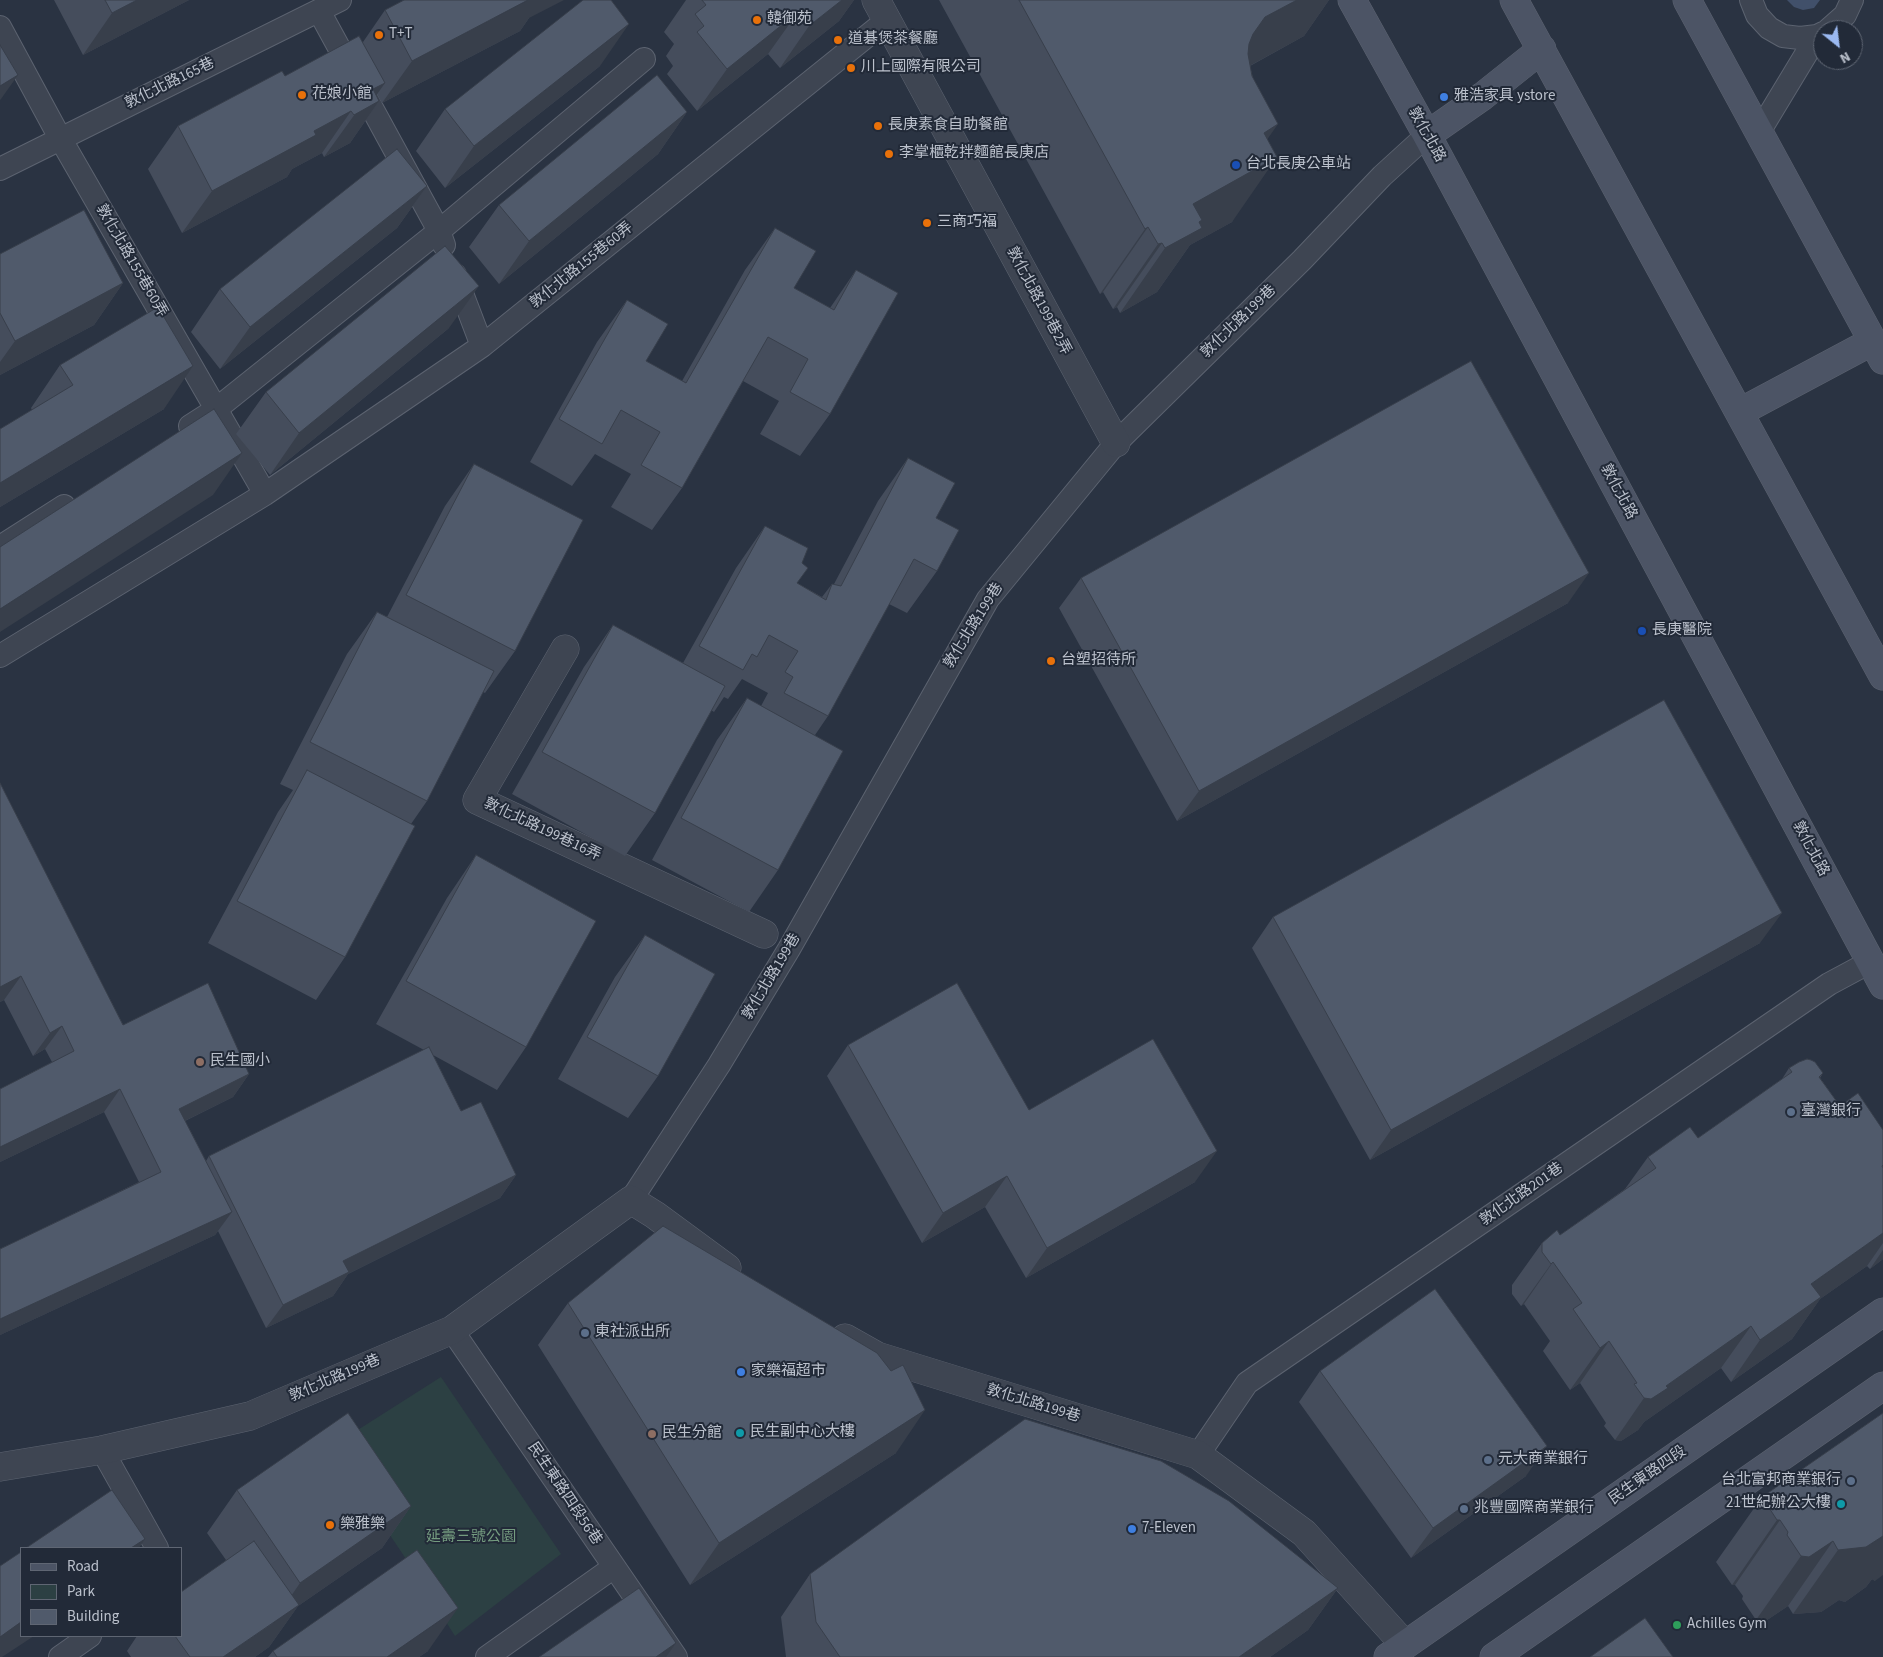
<!DOCTYPE html>
<meta charset="utf-8">
<style>
body{margin:0}
#map{position:relative;width:1883px;height:1657px;overflow:hidden;background:#2a3342;font-family:"Source Sans 3",sans-serif}
canvas{display:block}
.legend{position:absolute;left:20px;top:1547px;width:162px;height:90px;box-sizing:border-box;background:#222a38;border:1px solid #5f6673;margin:0;padding:6px 9px;list-style:none;font-size:15px;color:#bbc1cc}
.legend li{display:flex;align-items:center;gap:10px;height:25px}
.legend b{width:25px;border:1px solid #5f6673}
.north{position:absolute;left:1813px;top:20px;width:50px;height:50px;box-sizing:border-box;background:#222a38;border:1px solid #5f6673;border-radius:50%;rotate:151deg;font-size:14px;font-weight:700;line-height:20px;text-align:center;color:#bbc1cc}
.north::after{content:'';display:block;margin:auto;width:18px;height:22px;background:#9bb9f1;clip-path:polygon(50% 0,100% 100%,50% 72%,0 100%)}
</style>
<div id="map">
<canvas width="1883" height="1657"></canvas>
<ul class="legend">
<li><b style="height:6px;background:#4c5465"></b>Road</li>
<li><b style="height:14px;background:#2c4043"></b>Park</li>
<li><b style="height:14px;background:#505a6b"></b>Building</li>
</ul>
<div class="north">N</div>
</div>
<script>
const c = document.querySelector('canvas').getContext('2d');
c.lineJoin = 'round';
function fillPath(path, color) {
  c.fillStyle = color;
  c.fill(path, 'evenodd');
}
function toPath(rows) {
  const path = new Path2D();
  for (const r of rows) {
    path.moveTo(r[0], r[1]);
    for (let i = 2; i < r.length; i += 2) path.lineTo(r[i], r[i + 1]);
  }
  return path;
}
function trace(path, color, width, dash) {
  c.strokeStyle = color;
  c.lineWidth = width;
  c.lineCap = dash ? 'butt' : 'round';
  c.setLineDash(dash || []);
  c.stroke(path);
}
function drawText(font, color, halo, rows, align = 'center') {
  c.font = font + ' "Source Sans 3","Noto Sans TC",sans-serif';
  c.lineWidth = 4;
  c.setLineDash([]);
  c.textBaseline = 'middle';
  c.strokeStyle = halo;
  c.fillStyle = color;
  for (const [text, x, y, turn = 0] of rows) {
    c.save();
    c.translate(x, y);
    c.rotate((+turn || 0) * Math.PI / 180);
    c.textAlign = isNaN(turn) ? turn : align;
    if (halo) c.strokeText(text, 0, 0);
    c.fillText(text, 0, 0);
    c.restore();
  }
}
const green = toPath([
 [441,1377,561,1554,455,1636,406,1559,331,1447]
]);
const water = toPath([
 [1787,0,1820,0,1814,8,1803,10,1794,7]
]);
const lane = toPath([
 [1751,0,1757,15,1769,28,1783,36,1800,38,1817,36,1823,33],
 [319,11,439,231,444,245],
 [0,27,60,138,265,494],
 [1828,30,1845,15,1852,0],
 [1759,132,1817,36],
 [0,169,340,0],
 [455,275,482,346],
 [190,426,215,410,439,231,644,59],
 [0,547,64,506],
 [0,656,265,494,482,346,887,20],
 [631,1200,719,1065,789,949,988,599,1116,443,1302,260,1382,176,1427,135],
 [452,1330,676,1657],
 [102,1450,157,1548],
 [1198,1455,1247,1383,1829,984,1870,962],
 [60,1657,90,1636],
 [487,1657,614,1567]
]);
const street = toPath([
 [876,0,1116,443],
 [565,649,477,800,764,934],
 [845,1338,877,1356,1198,1455,1304,1533,1405,1645],
 [0,1467,102,1450,250,1416,452,1330,631,1200,655,1215,727,1268]
]);
const secondary = toPath([
 [1352,0,1427,135,1883,985],
 [1514,0,1883,676],
 [1687,0,1883,360],
 [1427,135,1483,96,1542,49],
 [1740,412,1873,341],
 [1388,1657,1883,1312],
 [1494,1657,1883,1386]
]);
const wall = toPath([
 [54,0,189,0,83,55],
 [686,0,854,0,839,21,780,68,768,54,697,111,667,74,673,66,666,56,674,44,664,32],
 [939,0,1329,0,1304,36,1250,66,1268,140,1232,222,1190,245,1157,292,1120,313,1117,307,1113,309,1103,292,1100,294],
 [385,10,529,18,520,31,382,103,377,94,376,95,379,101,350,143,324,157,322,153,292,169,287,177,182,233,148,169,178,126,285,76,363,42],
 [600,66,445,188,416,151,445,109],
 [687,112,658,154,499,284,469,247,499,205],
 [427,186,397,228,220,369,191,332,220,289],
 [775,228,794,288,830,308,856,270,830,414,800,456,760,434,779,401,743,381,682,488,652,530,611,507,631,474,595,454,572,486,530,462,597,342,627,300,646,361,682,381,745,270],
 [0,254,123,283,94,325,0,375],
 [449,328,270,475,236,434,266,392],
 [60,365,164,409,0,507,0,429,32,410,31,408],
 [908,458,936,518,937,571,907,613,889,604,828,716,815,735,778,870,749,912,652,860,717,740,747,698,761,706,768,693,742,679,728,699,724,697,714,712,711,710,655,813,625,856,512,794,584,667,613,625,683,663,736,568,765,526,802,563,797,583,822,597,832,584,834,584,878,501],
 [474,464,515,651,485,693,483,692,427,801,411,824,345,957,316,1000,208,943,278,812,293,790,280,784,347,654,377,612,387,617,445,506],
 [1081,578,1568,603,1177,821,1059,608],
 [0,783,123,1025,249,1074,233,1097,185,1121,206,1161,209,1156,424,1050,376,1024,447,898,476,855,526,1047,497,1090,433,1055,461,1111,516,1175,500,1198,348,1274,333,1296,266,1328,218,1231,215,1235,0,1335,0,1249,139,1182,104,1112,0,1162,0,1089,52,1062,45,1049,33,1056,4,1000,0,1002],
 [1273,917,1760,943,1370,1160,1252,948],
 [645,935,658,1076,628,1118,558,1079,615,977],
 [848,1045,1029,1110,1195,1182,1026,1278,985,1207,922,1243,827,1076],
 [1789,1068,1823,1073,1820,1078,1840,1106,1883,1130,1883,1259,1870,1269,1867,1266,1820,1299,1792,1339,1731,1382,1721,1368,1644,1422,1638,1430,1621,1441,1615,1440,1604,1426,1606,1423,1580,1383,1570,1390,1543,1351,1550,1341,1524,1304,1521,1306,1512,1294,1512,1285,1542,1243,1560,1235,1625,1189,1648,1157,1698,1138,1782,1079],
 [568,1303,896,1453,690,1585,538,1345],
 [1320,1371,1526,1476,1411,1558,1299,1402],
 [1883,1413,1875,1581,1872,1579,1866,1587,1845,1602,1839,1600,1821,1612,1793,1614,1788,1606,1764,1622,1756,1620,1742,1599,1743,1596,1735,1585,1732,1585,1716,1562,1762,1497],
 [237,1490,411,1506,382,1548,298,1606,269,1647,255,1657,131,1657,127,1651,137,1636,181,1636,226,1560,207,1533],
 [810,1574,1338,1588,1308,1630,1270,1657,786,1657,781,1617],
 [273,1651,428,1651,419,1657,268,1657]
]);
const shadedWall = toPath([
 [137,0,189,0,83,55,112,13],
 [528,0,564,0,529,18,520,31,382,103,412,61],
 [842,0,854,0,839,21,780,68,809,26],
 [1297,0,1329,0,1304,36,1220,82,1253,34,1265,17],
 [798,12,768,54,697,111,727,69],
 [629,24,600,66,445,188,474,146],
 [18,75,1,99,0,100,0,86],
 [385,83,368,107,379,101,350,143,324,157,373,89],
 [351,111,322,153,292,169,287,177,182,233,212,191,314,131],
 [687,112,658,154,499,284,529,241],
 [1278,124,1241,177,1277,157,1232,222,1190,245,1157,292,1120,313,1165,248,1193,204,1264,133],
 [427,186,397,228,220,369,250,327],
 [1148,227,1103,292,1100,294,1145,229],
 [1162,243,1117,307,1113,309,1158,244],
 [123,283,94,325,0,375,0,362,15,341],
 [479,286,449,328,270,475,299,433],
 [193,366,164,409,0,507,0,483],
 [242,453,213,495,0,632,0,609],
 [1589,573,1568,603,1177,821,1199,791],
 [1782,913,1760,943,1370,1160,1391,1130],
 [21,976,4,1000,0,1002,0,987],
 [62,1026,45,1049,33,1056,50,1033],
 [249,1074,233,1097,162,1132,179,1109],
 [120,1089,104,1112,0,1162,0,1147],
 [1217,1151,1195,1182,1026,1278,1047,1248],
 [516,1175,500,1198,348,1274,333,1296,266,1328,283,1305,343,1261],
 [1007,1176,985,1207,922,1243,943,1213],
 [232,1212,215,1235,0,1335,0,1319],
 [1883,1233,1883,1243,1867,1266,1820,1299,1792,1339,1731,1382,1760,1340,1811,1284],
 [1883,1250,1883,1259,1870,1269],
 [1553,1262,1524,1304,1521,1306,1551,1264],
 [1751,1326,1721,1368,1644,1422,1638,1430,1621,1441,1615,1440,1644,1398,1666,1386],
 [1609,1341,1580,1383,1570,1390,1600,1348],
 [925,1410,896,1453,690,1585,719,1543],
 [1547,1446,1526,1476,1411,1558,1433,1528],
 [411,1506,382,1548,298,1606,269,1647,255,1657,223,1657,272,1624,300,1583],
 [1777,1520,1780,1520,1735,1585,1732,1585],
 [1883,1536,1883,1575,1875,1581,1872,1579,1866,1587,1845,1602,1839,1600,1821,1612,1793,1614,1838,1550],
 [145,1539,139,1548,131,1548],
 [1833,1541,1788,1606,1764,1622,1756,1620,1801,1556],
 [1338,1588,1308,1630,1270,1657,1239,1657],
 [458,1608,428,1651,419,1657,387,1657],
 [21,1622,21,1636,34,1636,2,1657,0,1657,0,1637],
 [676,1643,666,1657,656,1657]
]);
const building = toPath([
 [105,0,137,0,112,13,105,0],
 [404,0,528,0,412,61,385,10,404,0],
 [583,0,611,0,629,24,474,146,445,109,583,0],
 [702,0,842,0,809,26,798,12,727,69,697,32,704,26,695,14,706,5,702,0],
 [1019,0,1297,0,1265,17,1253,34,1249,44,1248,54,1252,76,1278,124,1264,133,1277,157,1193,204,1202,220,1199,222,1202,228,1165,248,1162,243,1158,244,1148,227,1145,229,1019,0],
 [359,36,385,83,373,89,379,101,354,115,351,111,314,131,316,135,212,191,178,126,282,71,285,76,359,36],
 [0,45,18,75,0,86,0,45],
 [657,75,687,112,529,241,499,205,657,75],
 [397,149,427,186,250,327,220,289,397,149],
 [84,210,123,283,15,341,0,313,0,254,84,210],
 [775,228,816,251,794,288,834,310,856,270,898,293,830,414,790,392,808,359,768,337,682,488,641,465,660,432,621,410,602,444,559,419,627,300,668,324,646,361,686,383,775,228],
 [445,246,479,286,299,433,266,392,445,246],
 [158,307,193,366,0,483,0,429,73,385,60,365,158,307],
 [1471,361,1589,573,1199,791,1081,578,1471,361],
 [214,409,242,453,0,609,0,547,214,409],
 [908,458,955,483,936,518,959,530,937,571,914,559,828,716,784,693,793,677,785,672,798,651,769,635,757,657,752,654,743,670,699,646,765,526,808,548,802,563,808,568,797,583,826,600,832,584,841,586,908,458],
 [474,464,583,520,515,651,406,595,474,464],
 [377,612,494,671,427,801,310,742,377,612],
 [613,625,725,686,655,813,542,752,613,625],
 [747,698,843,751,778,870,681,818,747,698],
 [1664,700,1782,913,1391,1130,1273,917,1664,700],
 [307,770,415,826,345,957,237,901,307,770],
 [0,783,123,1025,208,983,249,1074,179,1109,232,1212,0,1319,0,1249,161,1172,120,1089,0,1147,0,1089,74,1051,62,1026,50,1033,21,976,0,987,0,783],
 [476,855,596,921,526,1047,406,981,476,855],
 [645,935,715,974,658,1076,587,1037,645,935],
 [957,983,1029,1110,1153,1039,1217,1151,1047,1248,1007,1176,943,1213,848,1045,957,983],
 [429,1047,461,1111,481,1102,516,1175,343,1261,349,1272,283,1305,209,1156,429,1047],
 [1807,1059,1811,1060,1815,1062,1823,1073,1819,1077,1840,1106,1858,1093,1883,1130,1883,1165,1882,1166,1883,1168,1883,1233,1811,1284,1821,1297,1760,1340,1751,1326,1666,1386,1668,1388,1651,1399,1644,1398,1634,1384,1637,1383,1609,1341,1600,1348,1573,1309,1582,1303,1553,1262,1551,1264,1542,1252,1542,1243,1557,1230,1560,1235,1656,1168,1648,1157,1690,1127,1698,1138,1792,1072,1789,1068,1799,1062,1807,1059],
 [663,1226,877,1353,891,1371,903,1365,925,1410,719,1543,568,1303,663,1226],
 [1435,1289,1547,1446,1433,1528,1320,1371,1435,1289],
 [348,1413,411,1506,300,1583,237,1490,348,1413],
 [1883,1413,1883,1536,1866,1547,1838,1550,1833,1541,1809,1557,1801,1556,1787,1535,1788,1532,1780,1520,1777,1520,1762,1497,1883,1413],
 [1025,1419,1161,1461,1229,1501,1338,1588,1239,1657,840,1657,816,1622,810,1574,1025,1419],
 [112,1490,145,1539,131,1548,26,1548,112,1490],
 [254,1541,299,1605,223,1657,190,1657,175,1636,181,1636,181,1592,254,1541],
 [417,1550,458,1608,387,1657,277,1657,273,1651,417,1550],
 [21,1552,21,1622,0,1637,0,1566,21,1552],
 [639,1588,676,1643,656,1657,539,1657,639,1588],
 [1645,1618,1673,1657,1590,1657,1645,1618]
]);
const markers = [
 [757,20,5,"#e8710a"],
 [379,35,5,"#e8710a"],
 [838,40,5,"#e8710a"],
 [851,68,5,"#e8710a"],
 [302,95,5,"#e8710a"],
 [1444,97,5,"#3f7fe0"],
 [878,126,5,"#e8710a"],
 [889,154,5,"#e8710a"],
 [1236,165,5,"#1a4fb4"],
 [927,223,5,"#e8710a"],
 [1642,631,5,"#1a4fb4"],
 [1051,661,5,"#e8710a"],
 [200,1062,5,"#8d6e63"],
 [1791,1112,5,"#5c6f8a"],
 [585,1333,5,"#5c6f8a"],
 [741,1372,5,"#3f7fe0"],
 [740,1433,5,"#0f9aa8"],
 [652,1434,5,"#8d6e63"],
 [1488,1460,5,"#5c6f8a"],
 [1851,1481,5,"#5c6f8a"],
 [1841,1504,5,"#0f9aa8"],
 [1464,1509,5,"#5c6f8a"],
 [330,1525,5,"#e8710a"],
 [1132,1529,5,"#3f7fe0"],
 [1677,1625,5,"#2e9e5b"]
];
const poiNames = [
 ["韓御苑",767,20],
 ["T+T",389,35],
 ["道碁煲茶餐廳",848,40],
 ["川上國際有限公司",861,68],
 ["花娘小館",312,95],
 ["雅浩家具 ystore",1454,97],
 ["長庚素食自助餐館",888,126],
 ["李掌櫃乾拌麵館長庚店",899,154],
 ["台北長庚公車站",1246,165],
 ["三商巧福",937,223],
 ["長庚醫院",1652,631],
 ["台塑招待所",1061,661],
 ["民生國小",210,1062],
 ["臺灣銀行",1801,1112],
 ["東社派出所",595,1333],
 ["家樂福超市",751,1372],
 ["民生副中心大樓",750,1433],
 ["民生分館",662,1434],
 ["元大商業銀行",1498,1460],
 ["台北富邦商業銀行",1841,1481,"right"],
 ["21世紀辦公大樓",1831,1504,"right"],
 ["兆豐國際商業銀行",1474,1509],
 ["樂雅樂",340,1525],
 ["7-Eleven",1142,1529],
 ["Achilles Gym",1687,1625]
];
const streetNames = [
 ["敦化北路165巷",170,84,-26],
 ["敦化北路",1426,135,61],
 ["敦化北路155巷60弄",131,261,60],
 ["敦化北路155巷60弄",582,266,-39],
 ["敦化北路199巷2弄",1038,301,62],
 ["敦化北路199巷",1239,322,-44],
 ["敦化北路",1618,492,62],
 ["敦化北路199巷",974,626,-58],
 ["敦化北路199巷16弄",542,830,25],
 ["敦化北路",1810,849,62],
 ["敦化北路199巷",772,977,-59],
 ["敦化北路201巷",1522,1195,-35],
 ["敦化北路199巷",335,1379,-23],
 ["敦化北路199巷",1033,1404,17],
 ["民生東路四段",1648,1476,-35],
 ["民生東路四段56巷",564,1494,56]
];
const parkNames = [
 ["延壽三號公園",471,1538]
];
fillPath(green, '#2c4043');
fillPath(water, '#41506a');
trace(lane, '#5c6370', 24);
trace(street, '#5c6370', 29);
trace(secondary, '#5c6370', 29);
trace(lane, '#3e4552', 22);
trace(street, '#3e4552', 28);
trace(secondary, '#4c5465', 28);
fillPath(wall, '#454d5c');
fillPath(shadedWall, '#383f4b');
fillPath(building, '#505a6b');
trace(building, '#383f4b', 1);
for (const [x, y, r, color] of markers) {
  const dot = new Path2D();
  dot.arc(x, y, r, 0, 2 * Math.PI);
  c.fillStyle = color;
  c.fill(dot);
  trace(dot, '#222a38', 2);
}
drawText('15px', '#bbc1cc', '#222a38', poiNames, 'left');
drawText('15px', '#bbc1cc', '#222a38', streetNames);
drawText('15px', '#749b7f', '#222a38', parkNames);
</script>
